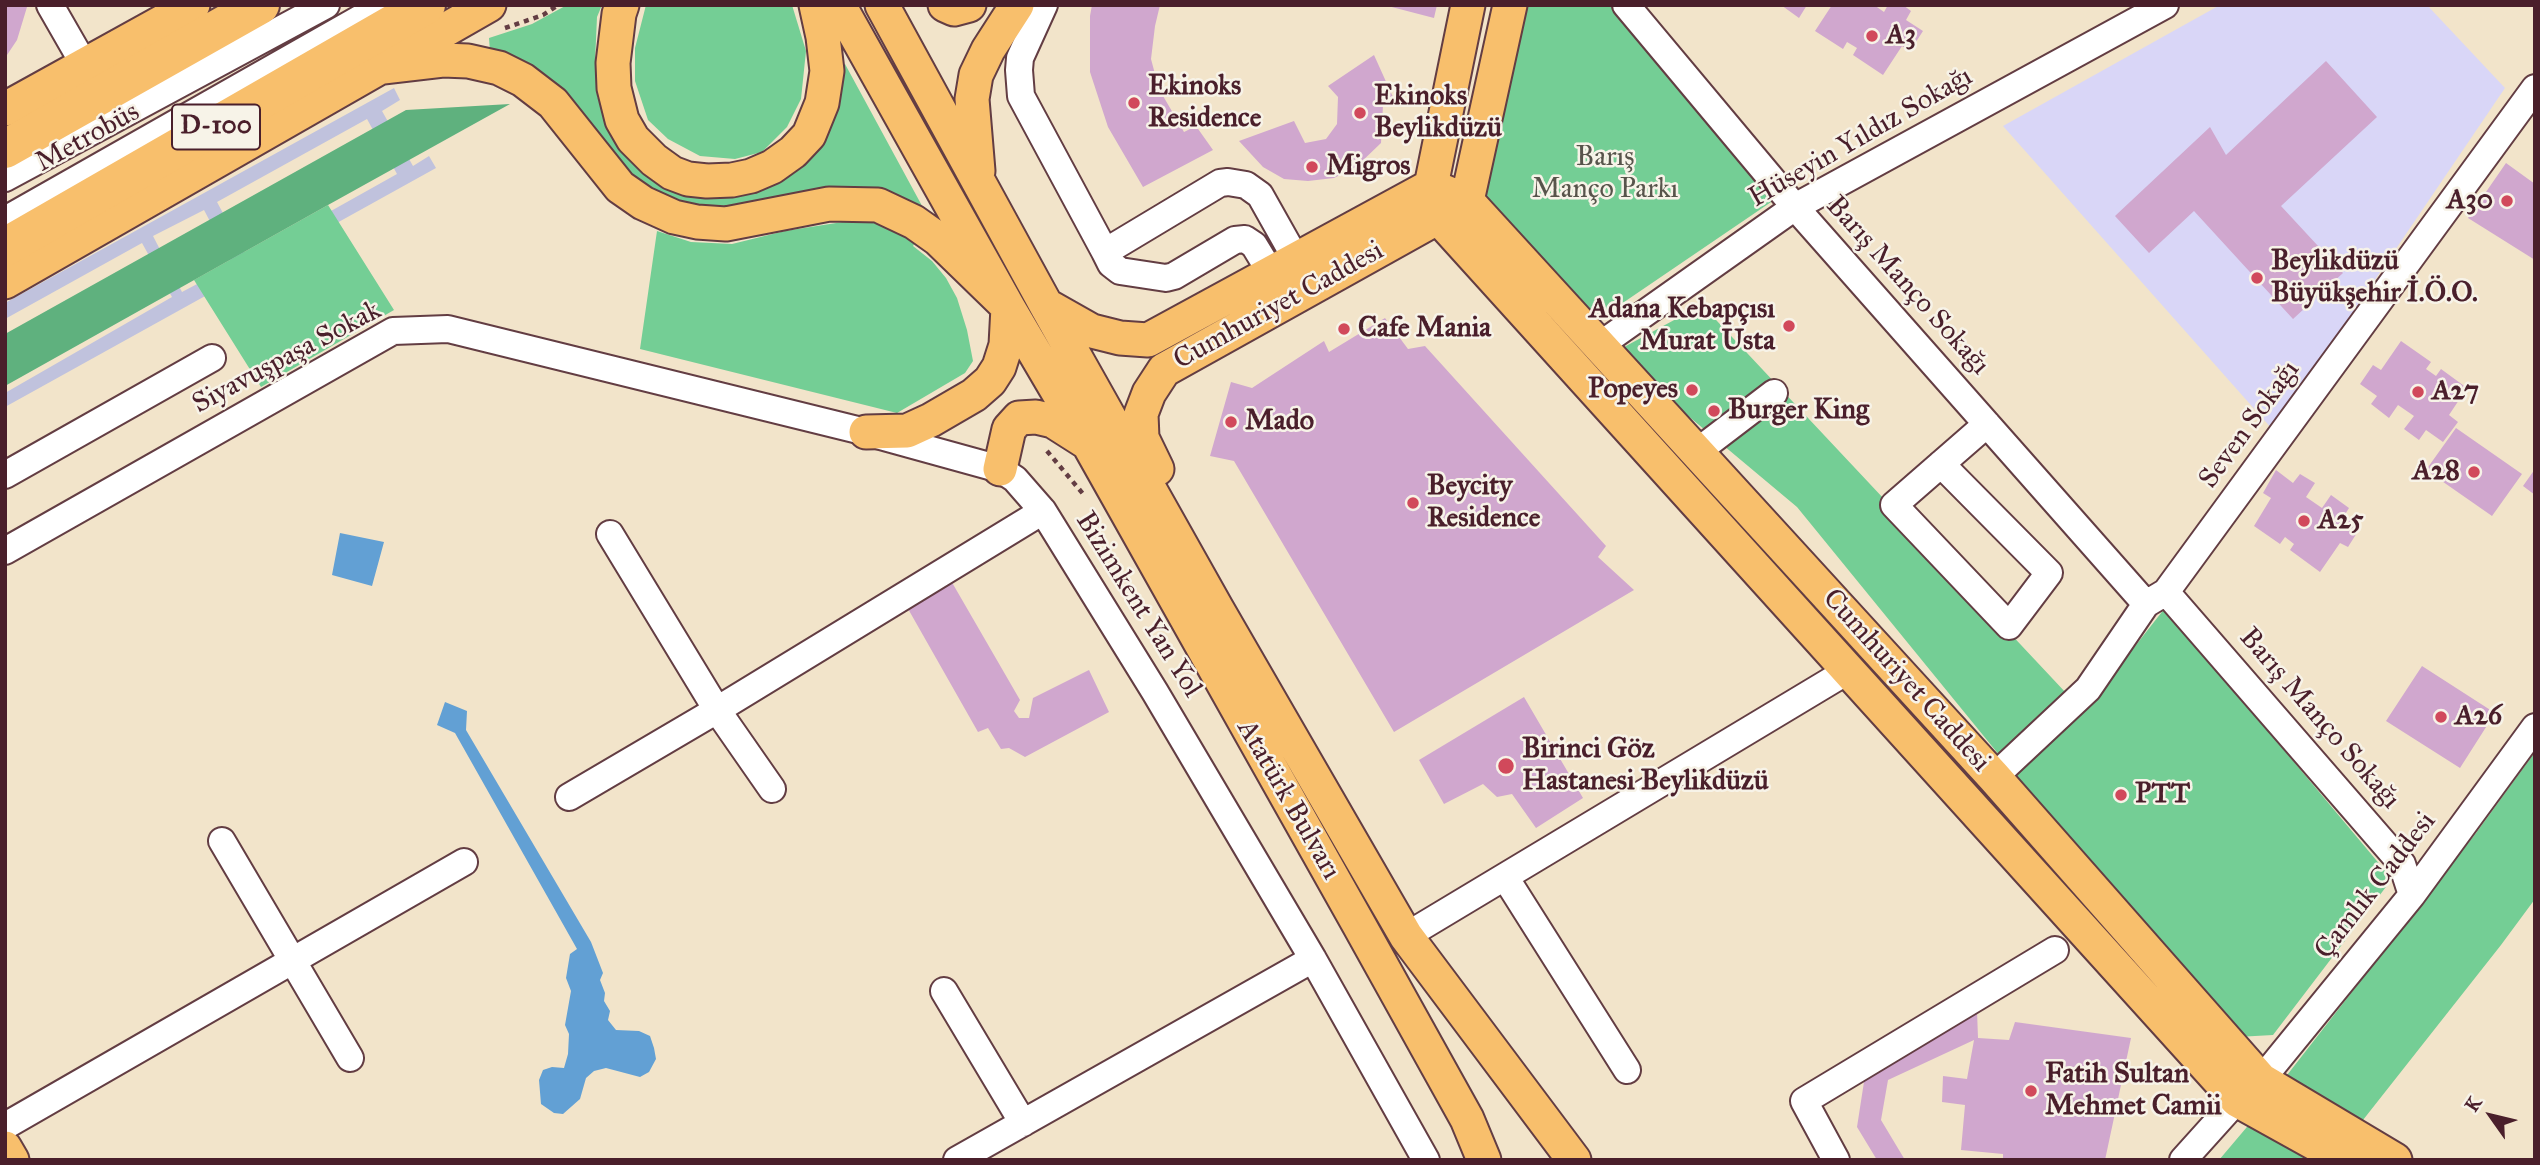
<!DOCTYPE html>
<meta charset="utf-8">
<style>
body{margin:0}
#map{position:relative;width:2540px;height:1165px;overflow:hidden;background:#f2e4ca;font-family:"IM FELL Great Primer",serif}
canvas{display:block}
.frame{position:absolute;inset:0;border:7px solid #4a1f2b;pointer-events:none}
.north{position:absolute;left:2456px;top:1081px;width:70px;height:70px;-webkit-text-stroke:5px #f7f3e8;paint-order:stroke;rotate:304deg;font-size:19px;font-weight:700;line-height:28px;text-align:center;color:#4a1f2b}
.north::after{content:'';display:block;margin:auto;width:24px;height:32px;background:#4a1f2b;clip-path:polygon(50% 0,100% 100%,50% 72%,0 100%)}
</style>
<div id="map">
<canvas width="2540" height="1165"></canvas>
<div class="frame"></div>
<div class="north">K</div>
</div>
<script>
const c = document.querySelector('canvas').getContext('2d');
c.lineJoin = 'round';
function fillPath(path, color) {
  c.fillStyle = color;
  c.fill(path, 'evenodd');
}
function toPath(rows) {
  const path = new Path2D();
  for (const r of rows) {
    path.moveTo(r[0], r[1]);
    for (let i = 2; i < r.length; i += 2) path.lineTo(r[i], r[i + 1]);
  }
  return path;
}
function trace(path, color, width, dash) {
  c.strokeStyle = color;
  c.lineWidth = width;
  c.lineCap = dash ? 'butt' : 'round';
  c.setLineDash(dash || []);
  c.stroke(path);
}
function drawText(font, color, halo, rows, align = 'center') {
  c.font = font + ' "IM FELL Great Primer",serif';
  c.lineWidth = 5;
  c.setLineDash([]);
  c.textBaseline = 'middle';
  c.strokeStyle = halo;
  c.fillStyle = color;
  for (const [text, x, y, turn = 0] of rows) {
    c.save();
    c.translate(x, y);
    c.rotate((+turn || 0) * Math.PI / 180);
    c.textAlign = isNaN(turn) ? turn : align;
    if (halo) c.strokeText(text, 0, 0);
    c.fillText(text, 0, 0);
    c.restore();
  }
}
const built = toPath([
 [2220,5,2427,5,2505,88,2273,430,2003,126]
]);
const industrial = toPath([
 [394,88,400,100,382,111,413,166,429,156,436,168,5,407,5,393,172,297,142,243,5,319,5,303],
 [367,119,397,174,247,258,217,202],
 [204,210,233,265,182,292,153,236]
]);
const green = toPath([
 [567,5,602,5,597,17,595,62,597,95,606,126,630,157,769,183,805,163,831,117,838,67,845,64,927,215,881,190,842,187,795,198,692,213,639,184,490,52,489,38,532,24],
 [646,5,792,5,806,51,801,99,787,127,762,152,735,159,700,156,668,139,648,120,635,81,635,48],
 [1521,5,1613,5,1777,198,1583,330,1474,198],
 [328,205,394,310,261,387,194,280],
 [849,221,868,221,891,227,916,241,913,246,932,261,946,278,957,298,967,330,973,361,965,373,897,413,640,349,657,231,691,242,732,244,785,231],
 [1702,305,2067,694,2000,756,1797,507,1613,353],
 [2165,608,2392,879,2273,1035,2237,1037,2008,780,2081,715],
 [2535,752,2535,899,2501,945,2363,1120,2284,1079,2476,833],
 [2252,1121,2312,1160,2219,1160]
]);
const forest = toPath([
 [510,104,328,205,5,386,5,334,406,110]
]);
const water = toPath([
 [340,533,384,542,372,586,332,575],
 [445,702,467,711,466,730,591,942,603,973,600,980,605,993,604,1001,610,1011,608,1020,616,1030,639,1031,650,1036,654,1048,656,1059,649,1072,640,1077,606,1068,594,1071,586,1078,580,1099,563,1114,554,1113,541,1104,539,1080,543,1070,552,1067,564,1068,568,1054,569,1034,565,1025,571,991,566,978,570,954,577,949,455,733,437,725]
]);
const building = toPath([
 [5,5,26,5,27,7,17,40,5,58],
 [1092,5,1160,5,1155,26,1151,59,1159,89,1184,132,1196,126,1213,150,1143,187,1108,127,1090,72,1090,16],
 [1384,5,1437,5,1434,18],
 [1781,5,1807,5,1799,18],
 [1832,5,1874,5,1884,12,1888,5,1903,5,1911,11,1906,20,1923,31,1910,51,1902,46,1883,75,1853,55,1857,48,1847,42,1843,49,1815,31],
 [1374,55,1397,106,1383,105,1381,143,1356,167,1334,178,1308,181,1284,179,1263,167,1239,141,1294,121,1305,143,1326,139,1337,124,1338,97,1328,86],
 [2326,61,2377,117,2281,206,2343,273,2293,319,2194,211,2149,253,2115,216,2210,127,2226,155],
 [2506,163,2535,184,2535,260,2468,218],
 [1385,318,1408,349,1425,346,1606,546,1598,557,1634,590,1394,732,1234,461,1210,456,1231,382,1252,388,1324,341,1329,352],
 [2401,341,2431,362,2426,369,2436,376,2441,369,2467,388,2449,415,2458,422,2443,442,2426,430,2419,440,2404,429,2414,416,2398,405,2389,418,2371,404,2377,396,2360,384,2373,365,2381,370],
 [2456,428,2522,474,2492,516,2426,470],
 [2535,469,2535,495,2523,486],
 [2276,470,2293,483,2300,474,2315,483,2306,497,2322,508,2331,495,2349,508,2344,516,2360,528,2348,547,2340,543,2320,572,2290,550,2294,544,2285,537,2280,544,2254,526,2271,498,2263,493],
 [950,579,1020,700,1014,711,1019,718,1029,718,1033,698,1089,670,1109,712,1025,757,1009,748,1001,749,988,728,978,732,907,607],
 [2422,666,2495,713,2460,768,2386,721],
 [1524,697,1583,798,1536,828,1512,794,1497,797,1483,784,1444,804,1419,760],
 [1977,1011,1978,1038,2009,1040,2015,1022,2131,1038,2105,1160,2003,1160,2003,1154,1961,1150,1965,1105,1942,1102,1943,1076,1967,1079,1974,1040,1888,1080,1881,1120,1905,1160,1877,1160,1857,1127,1866,1069]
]);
const path = toPath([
 [505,28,543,15,558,5],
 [1047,451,1084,495]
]);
const minor = toPath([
 [50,5,85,66],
 [1044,5,1020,58,1019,70,1021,96,1105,252,1220,183,1228,182,1246,185,1260,195,1296,259],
 [1626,5,1795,207,2146,604],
 [5,178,326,5],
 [5,220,384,5],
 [1105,252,1111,264,1120,271,1166,278,1174,276,1235,240,1245,239,1254,245,1271,273],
 [1600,345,1795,207,2165,5],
 [1698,451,1774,393],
 [1941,464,2049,573,2009,626,1894,505,1987,424],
 [5,475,212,358],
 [610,534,717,710,772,789],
 [5,551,393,331,448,329,866,432,1000,469,1015,479,1043,511,1155,692,1313,959,1426,1160],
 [2166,592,2402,864,2412,895],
 [1994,777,2088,689,2146,604,2166,592,2535,88],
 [569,797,717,710,1043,511],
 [222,841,350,1058],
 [1505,877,1627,1070],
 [1406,936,1849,670],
 [944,991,1023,1123],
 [2261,1080,2412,895,2535,727],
 [5,1126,464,862],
 [957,1160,1313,959],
 [1836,1160,1804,1101,2055,950],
 [2183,1160,2237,1100]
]);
const major = toPath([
 [622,5,619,14,613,63,614,88,622,120,633,139,654,160,672,173,688,179,707,181,732,180,751,176,772,167,793,152,809,135,822,103,827,71,823,37,816,5],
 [839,5,1008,307,1088,443,1358,923,1467,1119,1484,1160],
 [882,5,1046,305,1217,609,1406,936,1574,1160],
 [945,5,954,9,969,5],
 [1468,5,1431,186,1437,216,2237,1100,2345,1160],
 [383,67,443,60,468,61,499,68,523,80,553,103,620,187,643,203,674,217,697,222,726,224,829,204,878,205,914,222,938,239,1008,307,1006,345,999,367,990,381,974,395,931,420,907,431,866,432],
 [5,109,193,5],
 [978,171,972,99,976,75,988,50,1017,5],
 [1431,186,1467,201,1994,777,2261,1080,2395,1160],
 [5,282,489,5],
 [1046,305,1092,331,1120,338,1148,340,1431,186],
 [1000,469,1009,429,1019,418,1036,417,1053,421,1086,442],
 [1157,469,1142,438,1141,414,1149,393,1164,370,1467,201,1510,5],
 [5,1148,12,1160]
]);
const highway = toPath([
 [5,149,260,5],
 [5,247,426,5]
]);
const markers = [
 [1872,36,7,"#d1495b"],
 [1134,103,7,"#d1495b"],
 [1360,113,7,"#d1495b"],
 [1312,167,7,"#d1495b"],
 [2507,201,7,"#d1495b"],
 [2257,278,7,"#d1495b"],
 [1789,326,7,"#d1495b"],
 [1344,329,7,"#d1495b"],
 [1692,390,7,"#d1495b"],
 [2418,392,7,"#d1495b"],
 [1714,411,7,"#d1495b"],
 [1231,422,7,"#d1495b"],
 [2474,472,7,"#d1495b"],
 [1413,503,7,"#d1495b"],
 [2304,521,7,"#d1495b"],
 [2441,717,7,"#d1495b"],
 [1506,766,9,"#d1495b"],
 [2121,795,7,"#d1495b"],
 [2031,1091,7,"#d1495b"]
];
const shields = [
 [216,127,88]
];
const shieldNames = [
 ["D-100",216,127]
];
const poiNames = [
 ["A3",1886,36],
 ["Ekinoks",1148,87],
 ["Residence",1148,119],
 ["Ekinoks",1374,97],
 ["Beylikdüzü",1374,129],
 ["Migros",1326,167],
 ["A30",2493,201,"right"],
 ["Beylikdüzü",2271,262],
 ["Büyükşehir İ.Ö.O.",2271,294],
 ["Adana Kebapçısı",1775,310,"right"],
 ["Murat Usta",1775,342,"right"],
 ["Cafe Mania",1358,329],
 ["Popeyes",1678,390,"right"],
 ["A27",2432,392],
 ["Burger King",1728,411],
 ["Mado",1245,422],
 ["A28",2460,472,"right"],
 ["Beycity",1427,487],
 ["Residence",1427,519],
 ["A25",2318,521],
 ["A26",2455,717],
 ["Birinci Göz",1522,750],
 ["Hastanesi Beylikdüzü",1522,782],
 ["PTT",2135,795],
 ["Fatih Sultan",2045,1075],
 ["Mehmet Camii",2045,1107]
];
const streetNames = [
 ["Metrobüs",88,138,-29],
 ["Hüseyin Yıldız Sokağı",1861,138,-30],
 ["Barış Manço Sokağı",1907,286,48],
 ["Cumhuriyet Caddesi",1279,306,-29],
 ["Siyavuşpaşa Sokak",287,358,-28],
 ["Seven Sokağı",2250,425,-54],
 ["Bizimkent Yan Yol",1138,605,58],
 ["Cumhuriyet Caddesi",1906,681,48],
 ["Barış Manço Sokağı",2319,719,49],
 ["Atatürk Bulvarı",1288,800,60],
 ["Çamlık Caddesi",2376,886,-52]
];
const parkNames = [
 ["Barış",1605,158],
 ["Manço Parkı",1605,190]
];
fillPath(built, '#d9d6f7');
fillPath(industrial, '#c0c2dd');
fillPath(green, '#74ce95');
fillPath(forest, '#5fb17e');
fillPath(water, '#62a0d4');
fillPath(building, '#d0a7ce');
trace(minor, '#633d43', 30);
trace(major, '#633d43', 37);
trace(highway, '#633d43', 42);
trace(path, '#633d43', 4.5, [5, 5]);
trace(minor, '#fff', 26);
trace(major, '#f8bf6c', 33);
trace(highway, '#f8bf6c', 38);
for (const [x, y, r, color] of markers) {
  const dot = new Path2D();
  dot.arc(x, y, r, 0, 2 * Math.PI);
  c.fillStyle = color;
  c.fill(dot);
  trace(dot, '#f7f3e8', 2.5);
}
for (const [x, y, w] of shields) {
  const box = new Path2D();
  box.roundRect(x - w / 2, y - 22.5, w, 45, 5);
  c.fillStyle = '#f7f3e8';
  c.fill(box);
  trace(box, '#4a1f2b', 2);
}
drawText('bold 26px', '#4a1f2b', null, shieldNames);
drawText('bold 28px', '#4a1f2b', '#f7f3e8', poiNames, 'left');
drawText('28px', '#4a1f2b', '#f7f3e8', streetNames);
drawText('28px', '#57544b', '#f7f3e8', parkNames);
</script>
